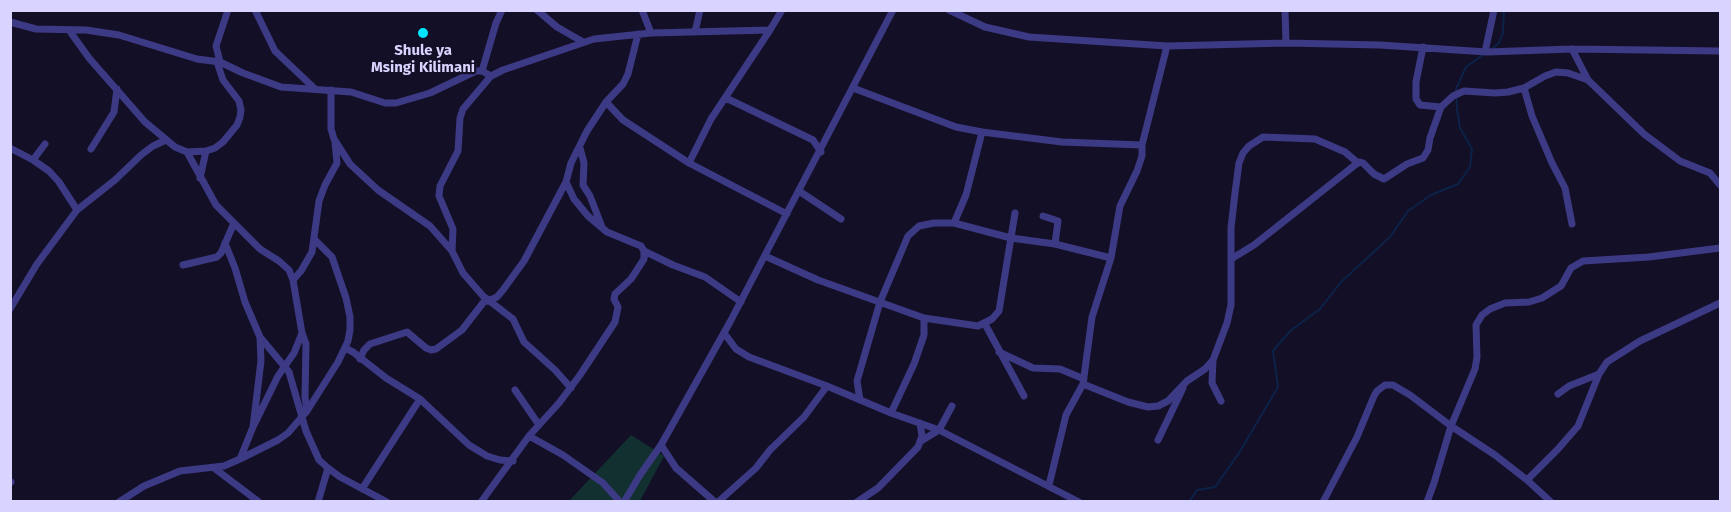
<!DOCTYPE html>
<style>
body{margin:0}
#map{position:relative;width:1731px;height:512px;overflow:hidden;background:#130f26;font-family:"Fira Sans",sans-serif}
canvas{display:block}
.frame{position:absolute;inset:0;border:12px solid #d9d4ff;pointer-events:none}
</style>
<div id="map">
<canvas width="1731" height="512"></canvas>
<div class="frame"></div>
</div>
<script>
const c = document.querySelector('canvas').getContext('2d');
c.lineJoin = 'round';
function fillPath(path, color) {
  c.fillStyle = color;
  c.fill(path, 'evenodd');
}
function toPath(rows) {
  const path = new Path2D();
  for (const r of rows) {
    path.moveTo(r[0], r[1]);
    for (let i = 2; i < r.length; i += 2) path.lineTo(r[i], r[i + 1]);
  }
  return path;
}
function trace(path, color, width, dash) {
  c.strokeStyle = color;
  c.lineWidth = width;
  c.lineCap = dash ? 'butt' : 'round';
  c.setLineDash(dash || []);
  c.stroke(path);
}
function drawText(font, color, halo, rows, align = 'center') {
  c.font = font + ' "Fira Sans",sans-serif';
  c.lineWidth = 4.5;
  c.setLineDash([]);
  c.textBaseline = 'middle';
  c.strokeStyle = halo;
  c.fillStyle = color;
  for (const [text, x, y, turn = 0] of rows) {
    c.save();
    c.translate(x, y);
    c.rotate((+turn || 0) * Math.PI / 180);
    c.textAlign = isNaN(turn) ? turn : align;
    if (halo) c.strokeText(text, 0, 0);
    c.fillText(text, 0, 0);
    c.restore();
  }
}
const green = toPath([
 [631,435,664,456,640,501,568,502]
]);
const stream = toPath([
 [1492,49,1499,43,1503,33,1504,10],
 [1189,502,1197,490,1215,487,1239,453,1278,387,1273,351,1290,331,1320,309,1341,282,1390,237,1408,211,1431,195,1458,184,1470,167,1472,149,1460,128,1457,109,1456,89,1466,67,1484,54]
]);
const street = toPath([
 [255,10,275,51,314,88],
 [537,10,557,27,583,42],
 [642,10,651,33],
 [949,10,985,27,1029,37,1167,46,1286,43,1380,45,1487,52,1572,49,1720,51],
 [1285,10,1286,43],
 [10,22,36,29,86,30,119,35,197,59,220,62,243,73,281,87,351,92,385,103,396,103,430,93,476,71,482,71,491,76],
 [69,30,89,58,145,122,175,147,187,152,206,151,215,148,223,142,237,125,240,117,241,110,239,101,223,80,217,62],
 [695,32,700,10],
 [1423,47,1416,82,1416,99,1420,105,1441,107],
 [1572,49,1588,80,1644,134,1680,161,1710,173,1720,185],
 [1485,52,1494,10],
 [220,62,216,46,228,10],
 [482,71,496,23,502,10],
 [853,88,956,127,982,132,1062,142,1142,145],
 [1524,88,1532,116,1552,163,1565,188,1572,224],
 [331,90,331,129,334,139,350,164,378,190,430,226,452,251,463,273,483,296,513,319,524,342,555,370,571,388],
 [726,98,813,140,821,152],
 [606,102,623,120,689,163,787,214],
 [10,148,33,160,49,171,59,182,77,210],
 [580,148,584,163,583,185,590,196,602,227],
 [91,149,114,112,117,89],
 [187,152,216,205,260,249,279,261,289,270,293,280,302,333,294,353,278,376,253,427],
 [33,160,45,144],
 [689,163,711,119,770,30],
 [200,178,206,151],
 [799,191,841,219],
 [1043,216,1058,221,1055,244],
 [954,223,966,195,982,132],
 [225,243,235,268,245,302,260,337,261,361,253,427,240,459],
 [452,251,453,229,439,196,440,186,458,151,460,118,463,109,491,76,503,70,594,39,651,33,770,30,782,10],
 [644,251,673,265,705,277,741,302],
 [765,256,818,280,924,318,924,335,914,364,891,413],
 [1231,259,1254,245,1355,165,1360,162,1363,163,1374,174,1384,179,1407,164,1423,158,1428,150,1430,138,1441,107,1453,96,1464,91,1495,93,1508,92,1524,88,1545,76,1556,72,1568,73,1588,80],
 [183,265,217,257,221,253,234,223],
 [293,280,301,271,312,252,319,201,325,185,337,163,335,142],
 [488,301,497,297,503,290,524,261,566,182,571,163,587,131,606,102,623,84,628,74,638,34],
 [10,309,37,264,77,210,115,180,141,155,153,146,166,140],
 [924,318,978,326,992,319,999,311,1015,213],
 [985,324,1024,396],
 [302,333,306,344,305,397,307,411],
 [724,333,736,349,749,357,827,386,891,413,939,430,1079,502],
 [260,337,289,372,306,431,319,460,328,468,340,477,387,502],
 [345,348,353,352,386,378,420,399,469,445,487,456,500,460,513,461],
 [999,352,1033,368,1060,369,1084,379],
 [360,359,364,350,370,344,407,332,426,348,431,350,436,349,462,330,486,299],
 [1213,360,1212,383,1221,401],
 [1083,384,1128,402,1148,407,1158,406,1168,401,1187,381,1205,369,1213,360,1227,323,1231,305,1231,228,1235,193,1239,163,1243,153,1249,146,1263,137,1315,139,1345,152,1358,163],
 [515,390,539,425],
 [1558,394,1569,386,1599,374],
 [860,400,857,381,880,302,908,236,919,226,934,223,954,223,1011,238,1055,244,1111,258],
 [529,436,563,455,603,483,620,502],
 [1158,440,1183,388],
 [921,441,939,430,952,406],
 [661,445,676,468,715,502],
 [214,468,259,502],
 [1527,480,1558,449,1578,426,1599,374,1607,362,1640,341,1720,303],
 [10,483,11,482],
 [1049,485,1066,415,1083,384,1092,317,1111,258,1120,206,1137,171,1142,156,1142,145,1167,46],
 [362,489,420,399],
 [119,502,144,486,180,471,224,466,240,459,278,440,288,433,307,411,338,362,348,341,350,330,350,317,346,298,332,257,314,239],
 [318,502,328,468],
 [481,502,529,436,559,403,580,375,615,322,618,307,614,299,615,294,631,279,644,259,644,251,641,246,607,232,588,216,574,199,566,182],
 [624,502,640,475,661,445,730,322,893,10],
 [718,502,756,468,770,450,804,417,827,386],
 [857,502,878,488,918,447,922,436,920,423],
 [1323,502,1357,437,1374,396,1377,391,1385,385,1393,385,1410,395,1451,426,1495,455,1527,480,1551,502],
 [1427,502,1434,483,1451,426,1475,369,1477,357,1476,325,1482,315,1490,309,1505,303,1529,302,1542,298,1561,286,1571,268,1583,261,1649,257,1720,248]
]);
const markers = [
 [423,33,6,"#00e5ff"]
];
const poiNames = [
 ["Shule ya",423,51],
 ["Msingi Kilimani",423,68]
];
fillPath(green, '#12302f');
trace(stream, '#0c2248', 2);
trace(street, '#3d3a85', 7);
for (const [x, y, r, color] of markers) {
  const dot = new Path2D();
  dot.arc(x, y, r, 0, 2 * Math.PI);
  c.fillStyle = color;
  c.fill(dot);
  trace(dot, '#130f26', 2);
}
drawText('bold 15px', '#d9d4ff', '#130f26', poiNames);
</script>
